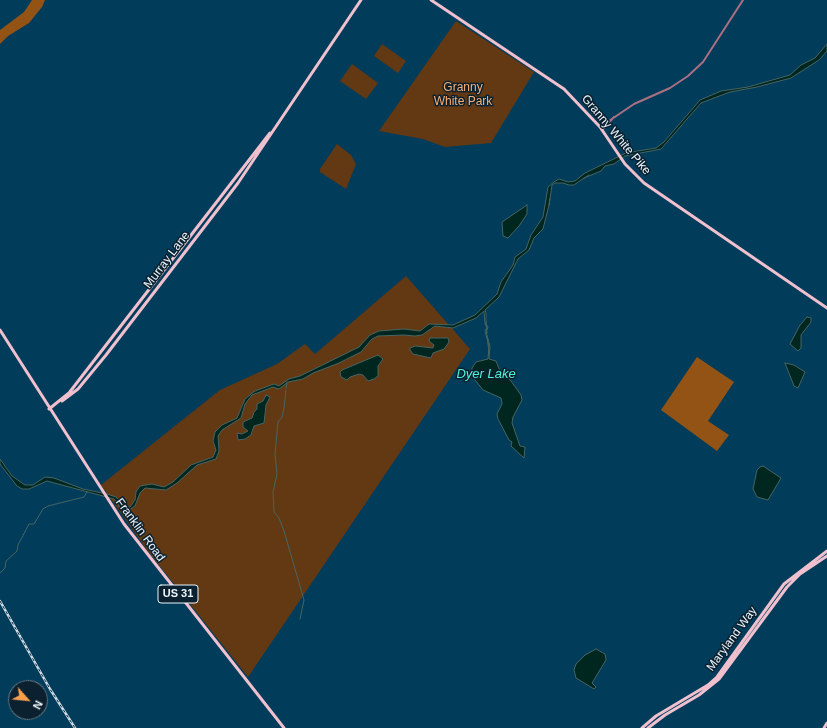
<!DOCTYPE html>
<style>
body{margin:0}
#map{position:relative;width:827px;height:728px;overflow:hidden;background:#013c5b;font-family:Helvetica,sans-serif}
canvas{display:block}
.north{position:absolute;left:8px;top:680px;width:40px;height:40px;box-sizing:border-box;background:#0c212f;border:1px solid #667782;border-radius:50%;rotate:117deg;font-size:11px;font-weight:700;line-height:16px;text-align:center;color:#ecf7fe}
.north::after{content:'';display:block;margin:auto;width:14px;height:18px;background:#fa9f4e;clip-path:polygon(50% 0,100% 100%,50% 72%,0 100%)}
</style>
<div id="map">
<canvas width="827" height="728"></canvas>
<div class="north">N</div>
</div>
<script>
const c = document.querySelector('canvas').getContext('2d');
c.lineJoin = 'round';
function fillPath(path, color) {
  c.fillStyle = color;
  c.fill(path, 'evenodd');
}
function toPath(rows) {
  const path = new Path2D();
  for (const r of rows) {
    path.moveTo(r[0], r[1]);
    for (let i = 2; i < r.length; i += 2) path.lineTo(r[i], r[i + 1]);
  }
  return path;
}
function trace(path, color, width, dash) {
  c.strokeStyle = color;
  c.lineWidth = width;
  c.lineCap = dash ? 'butt' : 'round';
  c.setLineDash(dash || []);
  c.stroke(path);
}
function drawText(font, color, halo, rows, align = 'center') {
  c.font = font + ' Helvetica,sans-serif';
  c.lineWidth = 3;
  c.setLineDash([]);
  c.textBaseline = 'middle';
  c.strokeStyle = halo;
  c.fillStyle = color;
  for (const [text, x, y, turn = 0] of rows) {
    c.save();
    c.translate(x, y);
    c.rotate((+turn || 0) * Math.PI / 180);
    c.textAlign = isNaN(turn) ? turn : align;
    if (halo) c.strokeText(text, 0, 0);
    c.fillText(text, 0, 0);
    c.restore();
  }
}
const green = toPath([
 [456,21,534,72,491,143,445,147,423,139,379,131],
 [382,44,406,61,398,73,374,56],
 [352,64,378,83,366,99,340,81],
 [337,144,351,155,356,164,346,189,320,172,320,169],
 [406,276,470,349,248,677,147,550,101,485,220,390,277,364,305,344,315,354]
]);
const forest = toPath([
 [32,0,45,0,42,7,29,23,8,36,0,44,0,30,24,12],
 [697,357,734,382,708,421,729,435,717,451,661,410]
]);
const water = toPath([
 [827,44,827,51,819,60,791,78,757,87,730,92,701,103,661,149,625,156,614,164,605,166,601,171,584,178,574,185,569,185,563,183,555,183,552,185,549,205,543,229,534,238,529,250,518,259,499,297,485,310,486,313,486,324,488,327,486,332,490,346,489,359,496,361,500,371,511,381,521,395,522,400,513,417,512,423,520,446,525,447,524,458,511,446,512,442,509,440,498,419,497,414,502,404,501,398,483,390,472,376,472,368,476,362,488,359,489,346,485,331,487,327,485,324,484,311,476,318,453,328,435,326,422,335,415,336,404,335,378,336,372,339,361,352,339,363,313,373,303,379,288,382,279,389,273,387,252,395,245,404,241,418,222,430,218,436,219,451,216,459,197,465,177,483,166,490,145,488,140,493,135,506,129,510,120,508,118,503,114,499,47,481,29,489,22,489,17,486,0,464,0,459,12,476,25,485,33,485,45,477,54,478,83,489,107,494,116,497,125,507,130,507,135,500,136,492,140,486,152,484,164,487,173,482,191,465,213,457,216,450,213,441,215,432,222,425,237,418,245,399,255,391,274,384,279,386,289,379,300,376,359,347,370,335,379,331,404,329,420,331,429,324,453,325,475,315,497,294,501,282,513,265,515,257,526,249,531,235,543,217,548,187,554,182,559,179,568,182,575,181,585,173,626,153,656,148,664,142,700,100,721,91,748,87,790,75,801,65,815,58,827,44],
 [527,205,527,214,519,226,508,238,503,236,502,222,527,205],
 [807,317,811,318,811,322,801,335,801,348,798,351,790,344,800,325,807,317],
 [430,338,448,338,449,342,444,349,433,353,431,358,413,354,410,350,410,348,415,346,433,348,434,345,429,341,430,338],
 [378,355,383,359,378,366,378,376,374,379,368,381,363,375,359,374,350,377,347,380,341,377,340,372,342,370,378,355],
 [785,363,794,365,805,372,798,388,794,386,785,363],
 [266,395,270,397,266,405,264,423,254,426,251,435,245,439,238,440,237,433,242,434,248,431,243,427,243,422,252,418,254,412,257,409,257,404,263,401,266,395],
 [763,466,781,478,768,500,757,497,753,489,757,470,760,467,763,466],
 [596,649,605,654,606,660,592,683,596,687,594,689,576,678,574,670,576,664,585,655,596,649]
]);
const stream = toPath([
 [583,179,589,175],
 [549,205,550,199],
 [486,322,487,333],
 [487,336,489,351],
 [286,388,287,382],
 [286,390,284,408,282,417,278,422,275,454,277,474,273,492,274,512,279,518,284,531,304,600,300,619],
 [0,573,5,568,6,561,17,551,18,545,29,524,34,524,43,509,48,506,84,497,87,492]
]);
const minor = toPath([
 [600,127,634,104,670,88,688,76,703,62,743,0],
 [602,130,614,117]
]);
const major = toPath([
 [431,0,564,89,600,127,625,164,644,183,827,308],
 [0,330,124,524,284,728],
 [62,401,78,389,106,355,238,183,361,0],
 [49,409,69,393,270,133],
 [642,728,656,716,708,685,717,677,784,584,827,551],
 [648,728,665,715,699,695,719,679,787,587,800,574,827,556],
 [824,728,827,723]
]);
const rail = toPath([
 [0,601,50,689,75,728]
]);
const shields = [
 [178,594,40]
];
const shieldNames = [
 ["US 31",178,594]
];
const parkNames = [
 ["Granny",463,88],
 ["White Park",463,102]
];
const streetNames = [
 ["Granny White Pike",616,135,50],
 ["Murray Lane",167,260,-53],
 ["Franklin Road",140,530,54],
 ["Maryland Way",732,639,-54]
];
const waterNames = [
 ["Dyer Lake",486,374]
];
fillPath(green, '#633913');
fillPath(forest, '#925315');
fillPath(water, '#002620');
trace(water, '#476563', 1);
trace(stream, '#476563', 1);
trace(minor, '#aa7082', 2);
trace(major, '#f1c0ce', 3);
trace(rail, '#ccdde8', 2.5);
trace(rail, '#0c212f', 1, [3]);
for (const [x, y, w] of shields) {
  const box = new Path2D();
  box.roundRect(x - w / 2, y - 9, w, 18, 3);
  c.fillStyle = '#0c212f';
  c.fill(box);
  trace(box, '#ecf7fe', 1);
}
drawText('bold 11px', '#ecf7fe', null, shieldNames);
drawText('12px', '#f8b076', '#0c212f', parkNames);
drawText('12px', '#ecf7fe', '#0c212f', streetNames);
drawText('italic 13px', '#4ff4d9', '#0c212f', waterNames);
</script>
